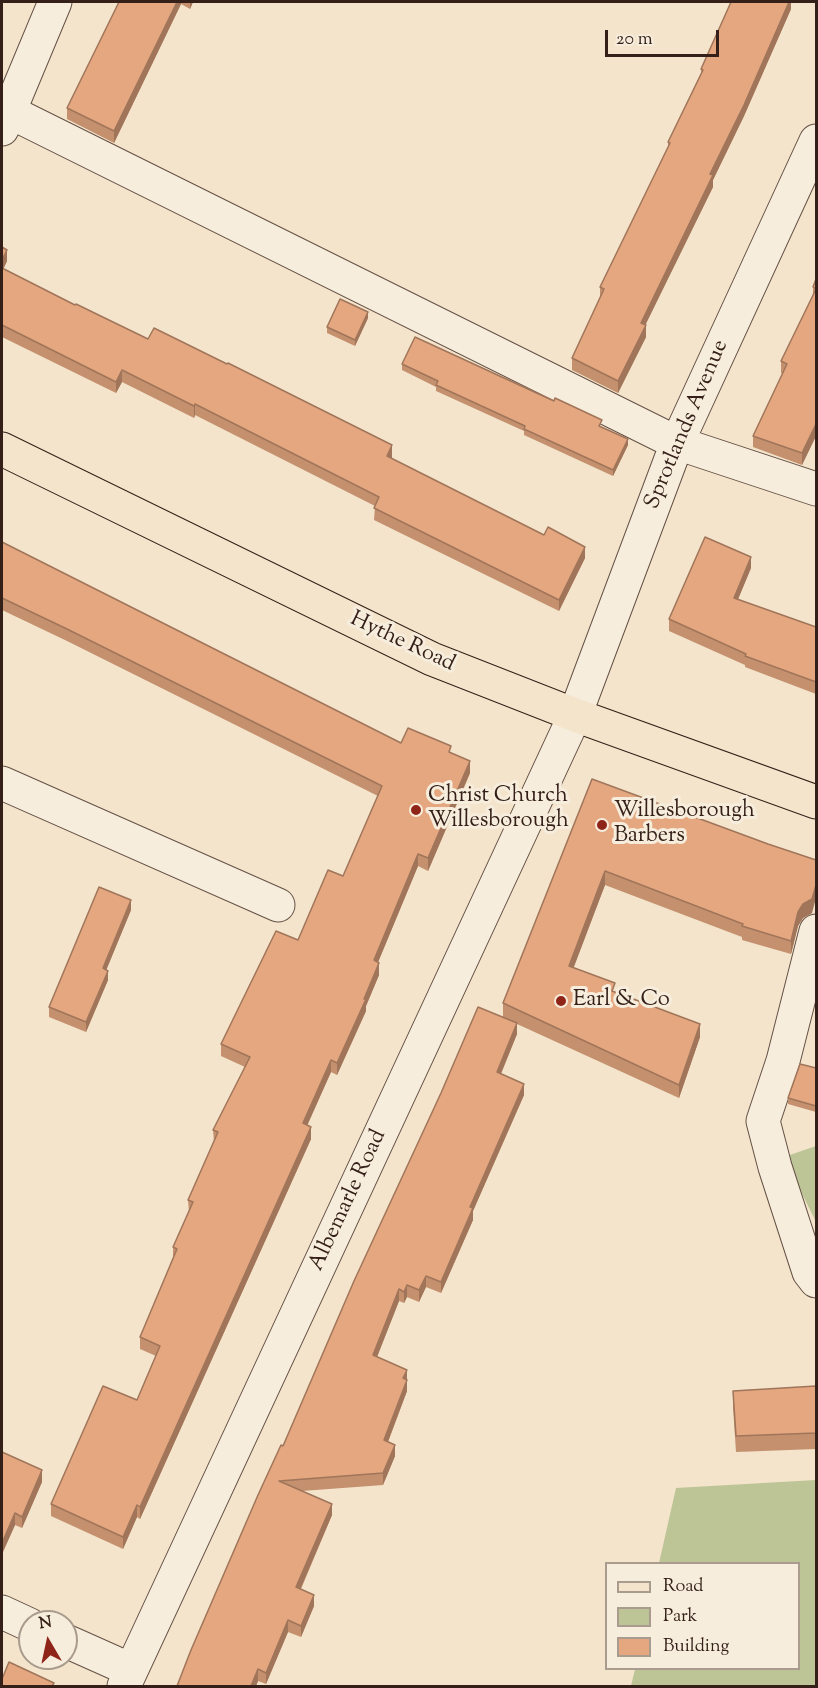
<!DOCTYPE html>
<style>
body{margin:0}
#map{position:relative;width:818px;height:1688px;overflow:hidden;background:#f3e4cb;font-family:"Sorts Mill Goudy",serif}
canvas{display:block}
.frame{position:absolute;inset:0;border:3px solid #342018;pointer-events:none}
.legend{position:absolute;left:605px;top:1562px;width:195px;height:108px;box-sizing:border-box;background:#f7eddd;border:2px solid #a99b8e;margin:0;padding:8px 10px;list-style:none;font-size:18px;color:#342018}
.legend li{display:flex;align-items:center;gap:12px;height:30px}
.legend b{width:30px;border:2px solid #a99b8e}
.north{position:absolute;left:18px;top:1610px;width:60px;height:60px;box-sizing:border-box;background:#f7eddd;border:2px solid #a99b8e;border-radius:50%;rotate:351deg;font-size:16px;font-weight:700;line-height:24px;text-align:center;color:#342018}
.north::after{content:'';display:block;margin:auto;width:21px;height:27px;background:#8f2418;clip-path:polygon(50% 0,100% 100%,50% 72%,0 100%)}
.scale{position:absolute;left:605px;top:30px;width:114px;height:27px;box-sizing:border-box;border:3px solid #342018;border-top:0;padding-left:8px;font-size:18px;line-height:21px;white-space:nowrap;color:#342018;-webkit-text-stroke:4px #f7eddd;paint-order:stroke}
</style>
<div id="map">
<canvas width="818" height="1688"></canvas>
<div class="frame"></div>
<ul class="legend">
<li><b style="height:8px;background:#f3e4cb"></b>Road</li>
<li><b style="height:16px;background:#bdc496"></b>Park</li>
<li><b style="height:16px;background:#e4a780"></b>Building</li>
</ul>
<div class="north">N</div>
<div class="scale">20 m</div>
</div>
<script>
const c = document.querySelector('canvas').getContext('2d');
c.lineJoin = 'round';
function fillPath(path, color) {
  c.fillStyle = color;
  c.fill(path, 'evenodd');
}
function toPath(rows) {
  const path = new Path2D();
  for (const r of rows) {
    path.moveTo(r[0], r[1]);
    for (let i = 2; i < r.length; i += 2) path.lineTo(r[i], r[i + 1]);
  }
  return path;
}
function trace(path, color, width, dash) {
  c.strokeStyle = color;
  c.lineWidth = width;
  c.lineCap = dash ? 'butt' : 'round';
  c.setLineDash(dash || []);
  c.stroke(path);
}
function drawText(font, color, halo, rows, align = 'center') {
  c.font = font + ' "Sorts Mill Goudy",serif';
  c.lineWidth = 6;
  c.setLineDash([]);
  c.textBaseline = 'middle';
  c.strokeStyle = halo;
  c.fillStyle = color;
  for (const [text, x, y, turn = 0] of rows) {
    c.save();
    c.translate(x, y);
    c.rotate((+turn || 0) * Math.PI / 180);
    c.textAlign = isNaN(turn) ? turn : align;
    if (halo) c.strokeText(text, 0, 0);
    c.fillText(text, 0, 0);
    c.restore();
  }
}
const green = toPath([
 [816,1146,816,1222,784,1157],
 [816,1480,816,1686,631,1686,635,1669,798,1668,798,1564,659,1563,676,1488]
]);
const minor = toPath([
 [2,108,677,443,816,489],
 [2,129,55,2],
 [2,783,278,905],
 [816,931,783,1061,763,1121,775,1167,809,1272,816,1281],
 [2,1612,30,1625],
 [66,1641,131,1670],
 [124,1686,575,715,677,443,816,141]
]);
const major = toPath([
 [2,449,432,659,575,715,816,802]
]);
const wall = toPath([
 [119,2,193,2,190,9,181,4,114,143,67,119,67,108],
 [791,2,791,9,744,116,713,180,713,187,645,325,646,337,618,393,572,370,572,358,600,299,600,287,668,149,668,142,701,73,701,69],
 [2,247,7,261,3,269,75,305,148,339,392,457,391,459,585,558,559,611,374,520,375,506,195,415,194,418,122,382,116,393,2,337],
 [816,279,816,436,802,465,753,447,753,436,783,374,781,373,781,361,813,297,813,287],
 [368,318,355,346,327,333,327,327],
 [402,364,601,427,628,445,613,476,524,435,524,431,436,391,436,387,402,370],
 [2,542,401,743,451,753,470,773,428,871,418,866,378,962,379,975,366,1006,366,1011,337,1075,331,1072,307,1125,311,1139,140,1519,137,1517,123,1549,51,1516,51,1504,137,1400,156,1356,140,1349,140,1337,173,1258,173,1247,189,1212,188,1200,214,1142,213,1130,245,1067,221,1056,221,1044,298,940,343,876,378,796,67,641,2,610],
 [751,568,738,599,816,627,816,694,745,667,745,665,669,631,669,619],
 [592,779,812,913,803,918,798,926,791,954,742,940,742,937,605,885,573,968,615,992,700,1037,679,1098,517,1024,517,1034,501,1074,524,1095,473,1211,473,1220,441,1293,426,1287,419,1302,407,1297,404,1303,399,1301,377,1357,407,1370,407,1391,388,1442,395,1456,383,1485,302,1491,332,1515,301,1589,314,1606,301,1637,288,1632,266,1684,258,1681,256,1686,177,1686,283,1446,503,1017,503,1003],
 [131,910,106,970,108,980,86,1032,49,1017,49,1007],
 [816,1068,816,1112,788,1104,788,1098],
 [816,1386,816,1449,736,1452,733,1407,733,1391],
 [2,1452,42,1482,22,1528,15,1525,2,1554]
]);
const shadedWall = toPath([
 [177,2,181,2,181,4,114,143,114,131],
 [190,2,193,2,190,9],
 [787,2,791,2,791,9,744,116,713,180,713,187,641,334,641,323,710,174],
 [7,250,7,261,2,272,2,260],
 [368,312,368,318,355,346,355,340],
 [646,325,646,337,618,393,618,381],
 [122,370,122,382,116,393,116,382],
 [195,404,195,415,194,418,194,406],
 [816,424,816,436,802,465,802,453],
 [628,439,628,445,613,476,613,470],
 [392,445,392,457,387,468,387,456],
 [585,547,585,558,559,611,559,600],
 [751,557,751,568,734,609,734,598],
 [470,761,470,773,428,871,428,858],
 [418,854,418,866,374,972,374,960],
 [605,871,605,885,569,980,569,966],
 [816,885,816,898,812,913,803,918,798,926,791,954,791,941,798,912],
 [131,900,131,910,103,978,103,968],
 [379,963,379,975,366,1006,366,1011,337,1075,337,1063],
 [108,971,108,980,86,1032,86,1022],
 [517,1023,517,1034,497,1083,497,1072],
 [700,1024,700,1037,679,1098,679,1085],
 [331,1060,331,1072,303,1135,303,1123],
 [524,1084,524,1095,473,1211,473,1220,441,1293,441,1282,470,1207],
 [311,1127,311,1139,140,1519,140,1507],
 [426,1276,426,1287,419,1302,419,1290],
 [407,1285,407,1297,404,1303,404,1292],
 [399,1289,399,1301,373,1367,373,1355],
 [407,1370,407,1391,384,1452,384,1440,403,1378],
 [395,1445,395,1456,383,1485,383,1473],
 [42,1470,42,1482,22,1528,22,1517],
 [332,1504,332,1515,296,1599,296,1587],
 [137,1505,137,1517,123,1549,123,1537],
 [15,1513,15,1525,2,1554,2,1543],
 [314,1595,314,1606,301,1637,301,1626],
 [288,1620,288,1632,266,1684,266,1673],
 [258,1669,258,1681,256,1686,251,1686]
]);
const building = toPath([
 [119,2,177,2,114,131,67,108,119,2],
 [731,2,789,2,744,105,710,174,713,175,641,323,646,325,618,381,572,358,604,289,600,287,670,143,668,142,703,70,701,69,731,2],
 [2,247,7,250,2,260,2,247],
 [2,268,75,305,76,304,148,339,154,328,227,364,228,363,392,445,387,456,544,535,548,527,585,547,559,600,374,508,379,497,195,404,194,406,122,370,116,382,2,325,2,268],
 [816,279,816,289,813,287,816,279],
 [816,289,816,424,802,453,753,436,787,364,781,361,816,289],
 [340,299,368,312,355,340,327,327,340,299],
 [415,337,554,401,555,398,602,420,599,426,628,439,613,470,524,429,525,426,436,385,438,381,402,364,415,337],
 [705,537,751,557,734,598,816,627,816,682,745,656,746,654,669,619,705,537],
 [2,542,401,743,408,728,451,746,449,752,470,761,428,858,418,854,374,960,379,963,364,999,366,999,337,1063,331,1060,303,1123,311,1127,140,1507,137,1505,123,1537,51,1504,103,1386,137,1400,160,1346,140,1337,177,1249,173,1247,193,1202,188,1200,218,1132,213,1130,250,1057,221,1044,276,931,298,940,328,870,343,876,382,786,67,629,2,598,2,542],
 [592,779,768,844,816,860,816,885,812,899,803,904,798,912,791,941,742,926,743,924,605,871,569,966,615,983,612,991,700,1024,679,1085,503,1003,592,779],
 [99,887,131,900,103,968,108,971,86,1022,49,1007,99,887],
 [478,1007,517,1023,497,1072,524,1084,470,1207,473,1208,441,1282,426,1276,419,1290,407,1285,404,1292,399,1289,373,1355,407,1370,403,1378,407,1380,384,1440,395,1445,383,1473,279,1481,332,1504,296,1587,314,1595,301,1626,288,1620,266,1673,258,1669,251,1686,177,1686,191,1650,258,1495,281,1445,283,1446,354,1281,441,1093,478,1007],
 [800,1064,816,1068,816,1106,788,1098,800,1064],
 [816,1386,816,1433,736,1436,733,1391,816,1386],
 [2,1452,42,1470,22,1517,15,1513,2,1543,2,1452],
 [9,1662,54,1683,52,1686,2,1686,2,1679,9,1662]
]);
const markers = [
 [416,810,6,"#8f2418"],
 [602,825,6,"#8f2418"],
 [561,1001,6,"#8f2418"]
];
const streetNames = [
 ["Sprotlands Avenue",688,425,-67],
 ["Hythe Road",402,643,25],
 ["Albemarle Road",349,1201,-65]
];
const poiNames = [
 ["Christ Church",428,797],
 ["Willesborough",428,822],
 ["Willesborough",614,812],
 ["Barbers",614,837],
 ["Earl & Co",573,1001]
];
fillPath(green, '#bdc496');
trace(minor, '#645145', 35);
trace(major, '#342018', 35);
trace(minor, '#f7eddd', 33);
trace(major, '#f3e4cb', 33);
fillPath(wall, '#c4906e');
fillPath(shadedWall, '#a0755a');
fillPath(building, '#e4a780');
trace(building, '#a0755a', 1.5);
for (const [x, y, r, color] of markers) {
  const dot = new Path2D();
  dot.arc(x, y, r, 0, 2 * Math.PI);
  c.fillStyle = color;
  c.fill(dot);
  trace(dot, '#f7eddd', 2);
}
drawText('22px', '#342018', '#f7eddd', streetNames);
drawText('22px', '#342018', '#f7eddd', poiNames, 'left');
</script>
